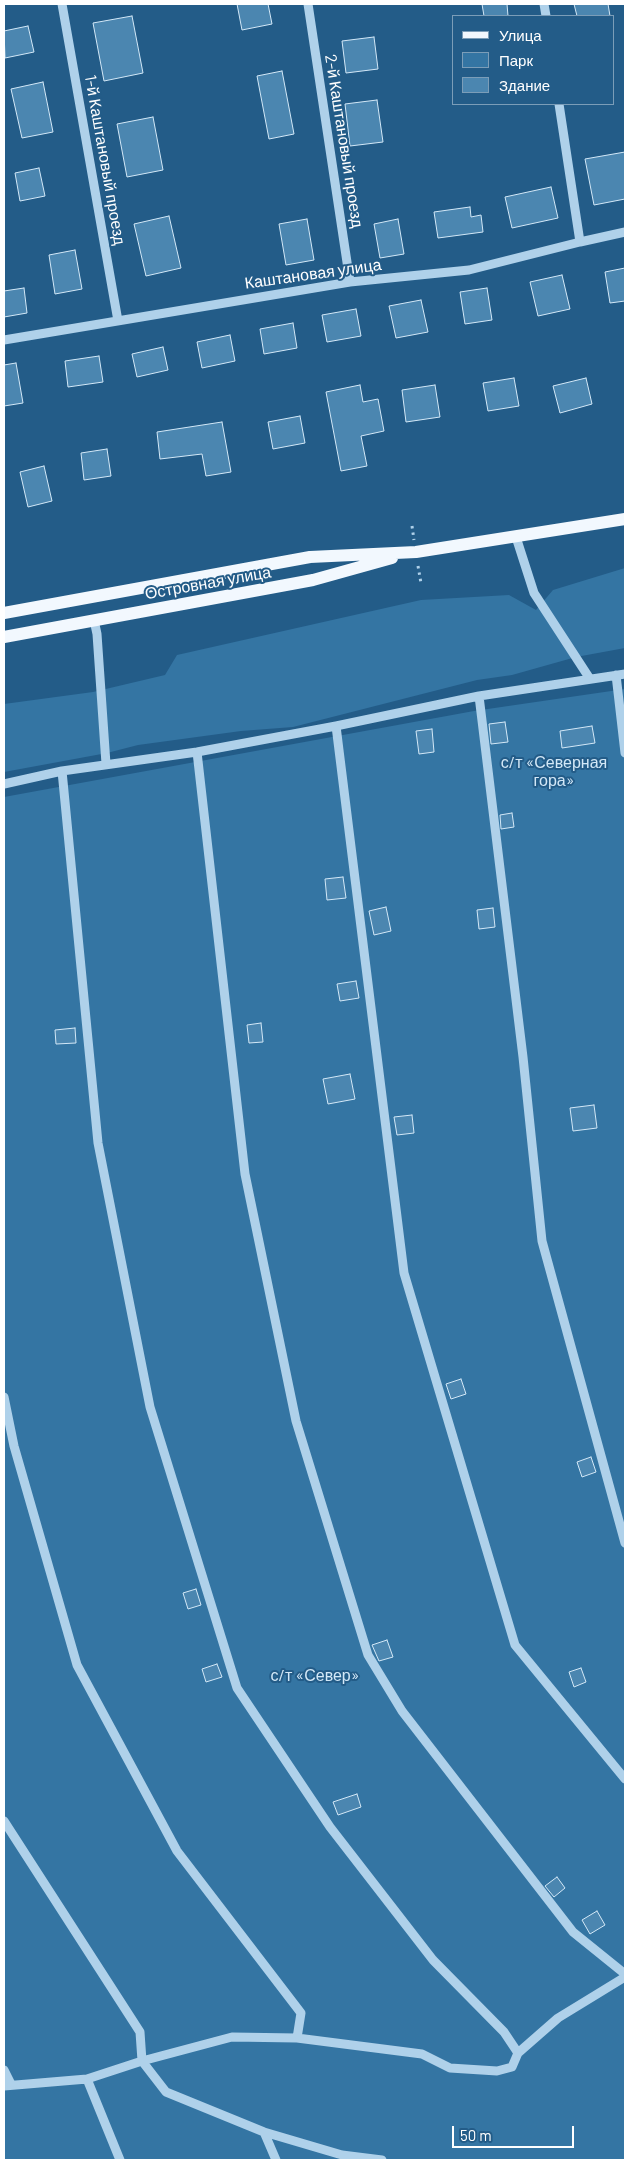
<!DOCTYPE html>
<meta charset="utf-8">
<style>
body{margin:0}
#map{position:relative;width:629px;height:2164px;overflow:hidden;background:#235c88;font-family:Barlow,sans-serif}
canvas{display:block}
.frame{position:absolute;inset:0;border:5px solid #fff;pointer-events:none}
.legend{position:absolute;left:452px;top:15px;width:162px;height:90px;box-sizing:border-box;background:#235c88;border:1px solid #7b9db8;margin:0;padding:6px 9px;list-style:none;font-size:15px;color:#fff}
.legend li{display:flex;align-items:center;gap:10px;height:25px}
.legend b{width:25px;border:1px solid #7b9db8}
.scale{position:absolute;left:452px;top:2126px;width:122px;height:22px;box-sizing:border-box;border:2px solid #fff;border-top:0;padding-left:6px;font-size:15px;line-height:18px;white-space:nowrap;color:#fff;-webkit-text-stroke:4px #235c88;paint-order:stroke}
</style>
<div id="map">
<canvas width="629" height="2164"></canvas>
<div class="frame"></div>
<ul class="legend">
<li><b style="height:6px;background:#f2f8fe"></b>Улица</li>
<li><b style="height:14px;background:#3475a3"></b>Парк</li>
<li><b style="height:14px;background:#4b86b0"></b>Здание</li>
</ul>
<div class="scale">50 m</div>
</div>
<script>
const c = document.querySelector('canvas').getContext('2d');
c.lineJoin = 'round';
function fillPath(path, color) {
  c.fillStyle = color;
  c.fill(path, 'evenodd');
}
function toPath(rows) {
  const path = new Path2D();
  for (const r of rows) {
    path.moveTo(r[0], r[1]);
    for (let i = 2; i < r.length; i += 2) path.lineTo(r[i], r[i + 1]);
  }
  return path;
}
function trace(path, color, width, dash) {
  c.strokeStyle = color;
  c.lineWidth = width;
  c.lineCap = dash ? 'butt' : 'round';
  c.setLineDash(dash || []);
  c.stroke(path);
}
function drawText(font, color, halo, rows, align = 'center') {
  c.font = font + ' Barlow,sans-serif';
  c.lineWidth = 4;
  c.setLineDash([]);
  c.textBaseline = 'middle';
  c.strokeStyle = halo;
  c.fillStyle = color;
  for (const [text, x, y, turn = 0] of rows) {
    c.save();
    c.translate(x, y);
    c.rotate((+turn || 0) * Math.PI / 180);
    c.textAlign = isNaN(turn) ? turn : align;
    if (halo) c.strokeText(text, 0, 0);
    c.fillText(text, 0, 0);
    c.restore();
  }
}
const green = toPath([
 [625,568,625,648,576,657,512,675,477,680,293,727,241,731,138,745,107,753,4,772,4,704,93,692,165,675,177,655,421,600,509,595,536,610,553,590],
 [625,689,625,2160,4,2160,4,797,474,711]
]);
const building = toPath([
 [237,4,268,4,272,24,242,30,237,4],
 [482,4,507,4,508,16,484,16,482,4],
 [574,4,608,4,610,16,577,16,574,4],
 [132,16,143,73,104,81,93,23,132,16],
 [28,26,34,52,5,58,4,31,28,26],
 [374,37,378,69,346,73,342,41,374,37],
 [282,71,294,134,269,139,257,76,282,71],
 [43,82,53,132,22,138,11,89,43,82],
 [377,100,383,142,350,146,345,104,377,100],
 [153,117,163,170,127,177,117,124,153,117],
 [625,152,625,199,594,205,585,159,625,152],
 [39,168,45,196,20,201,15,173,39,168],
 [551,187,558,218,512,228,505,197,551,187],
 [470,207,471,217,481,215,483,232,438,238,434,212,470,207],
 [169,216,181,268,146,276,134,224,169,216],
 [307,219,314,260,286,265,279,224,307,219],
 [398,219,404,254,380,258,374,224,398,219],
 [75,250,82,289,55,294,49,255,75,250],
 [625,268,625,301,610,303,605,272,625,268],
 [562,275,570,309,538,316,530,282,562,275],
 [24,288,27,313,4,317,4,291,24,288],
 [487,288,492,320,465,324,460,292,487,288],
 [421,300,428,332,396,338,389,306,421,300],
 [356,309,361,336,327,342,322,315,356,309],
 [293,323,297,348,264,354,260,329,293,323],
 [230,335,235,361,202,368,197,342,230,335],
 [163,347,168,370,137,377,132,354,163,347],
 [99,356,103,382,68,387,65,361,99,356],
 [16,363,23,403,4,406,4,365,16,363],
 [514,378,519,406,488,411,483,383,514,378],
 [586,378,592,404,560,413,553,386,586,378],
 [360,385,363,402,378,399,384,431,361,436,367,466,341,471,326,392,360,385],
 [435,385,440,417,406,422,402,390,435,385],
 [300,416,305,443,273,449,268,422,300,416],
 [222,422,231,472,206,476,202,454,160,459,157,432,222,422],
 [107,449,111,476,84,480,81,453,107,449],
 [44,466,52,501,28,507,20,472,44,466],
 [505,722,508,742,491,744,489,724,505,722],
 [592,726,595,743,562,748,560,731,592,726],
 [432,729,434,752,419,754,416,731,432,729],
 [512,813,514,827,501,829,500,815,512,813],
 [343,877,346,898,327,900,325,879,343,877],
 [386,907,391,931,374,935,369,911,386,907],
 [493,908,495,927,479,929,477,910,493,908],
 [356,981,359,998,340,1001,337,984,356,981],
 [261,1023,263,1042,249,1043,247,1025,261,1023],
 [75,1028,76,1043,56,1044,55,1030,75,1028],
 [350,1074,355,1099,328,1104,323,1079,350,1074],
 [594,1105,597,1128,573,1131,570,1108,594,1105],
 [412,1115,414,1133,397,1135,394,1117,412,1115],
 [461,1379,466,1394,451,1399,446,1384,461,1379],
 [591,1457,596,1472,582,1477,577,1462,591,1457],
 [196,1589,201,1605,188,1609,183,1593,196,1589],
 [387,1640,393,1657,379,1661,372,1645,387,1640],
 [217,1664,222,1677,206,1682,202,1669,217,1664],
 [581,1668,586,1682,574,1687,569,1672,581,1668],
 [357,1794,361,1807,338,1815,333,1802,357,1794],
 [557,1877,565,1888,554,1897,545,1886,557,1877],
 [597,1911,605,1925,590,1934,582,1920,597,1911]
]);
const path = toPath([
 [412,526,414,540],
 [418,566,421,583]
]);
const minor = toPath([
 [62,4,118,321],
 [308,4,350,282],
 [544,4,546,16],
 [559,104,580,242],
 [4,340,350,282,469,270,580,242,625,232],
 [516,537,534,593,590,679],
 [94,620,97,634,106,764],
 [616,675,625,753],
 [479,696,523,1057,542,1241,625,1543],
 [336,726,404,1273,515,1645,625,1779],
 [197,752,245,1174,296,1421,368,1655,402,1711,573,1932,625,1974],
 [62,771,98,1143,150,1407,237,1688,330,1827,433,1960,504,2032,518,2053],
 [4,784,62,771,197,752,336,726,479,696,625,674],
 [4,1397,14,1446,77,1665,177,1851,301,2013,297,2038],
 [4,1821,140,2032,142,2061,166,2092,264,2132,342,2155,382,2160],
 [4,2070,11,2084],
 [87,2079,120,2160],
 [4,2086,87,2079,142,2061,232,2037,297,2038,422,2054,450,2068,497,2071,512,2067,518,2053,558,2018,625,1977],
 [264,2132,276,2160]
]);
const major = toPath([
 [4,613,310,557,416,552,625,519],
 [4,637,313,580,392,558]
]);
const streetNames = [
 ["2-й Каштановый проезд",344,141,81],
 ["1-й Каштановый проезд",105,160,80],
 ["Каштановая улица",313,274,-8],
 ["Островная улица",208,583,-10]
];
const parkNames = [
 ["с/т «Северная",554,763],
 ["гора»",554,781],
 ["с/т «Север»",315,1676]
];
fillPath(green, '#3475a3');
fillPath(building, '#4b86b0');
trace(building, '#d3e8f7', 1);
trace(path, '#afd1ea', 3, [2.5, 4]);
trace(minor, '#afd1ea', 9);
trace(major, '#f2f8fe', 12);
drawText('16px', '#fff', '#235c88', streetNames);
drawText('16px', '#d3e8f7', '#235c88', parkNames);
</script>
